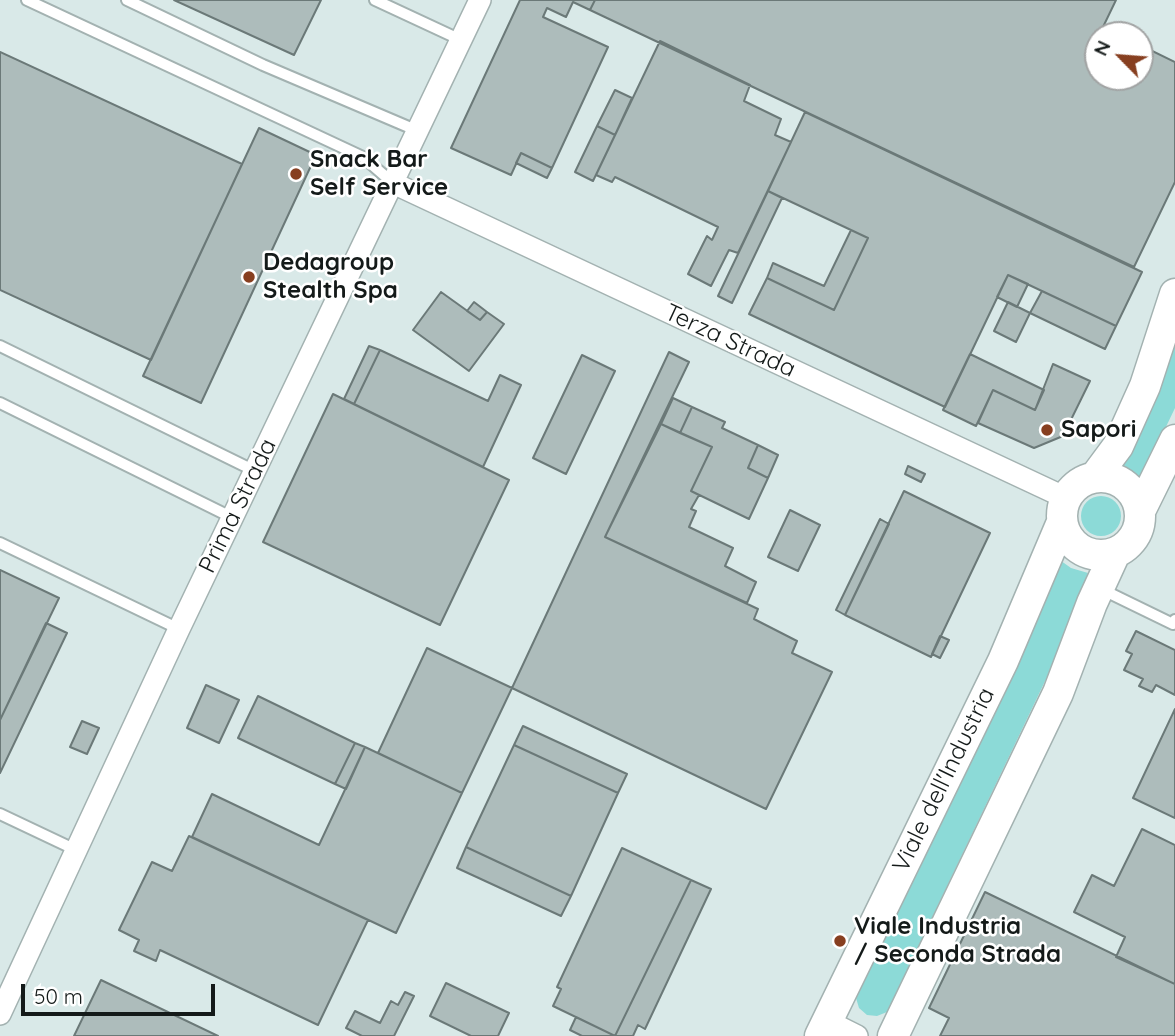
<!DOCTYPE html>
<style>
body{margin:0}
#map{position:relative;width:1175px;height:1036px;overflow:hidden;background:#d9e9e8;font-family:Quicksand,sans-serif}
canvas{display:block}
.north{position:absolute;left:1084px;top:21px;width:70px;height:70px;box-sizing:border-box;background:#fff;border:2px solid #a1a3a3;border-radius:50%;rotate:295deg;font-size:19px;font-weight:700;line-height:28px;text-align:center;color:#141a19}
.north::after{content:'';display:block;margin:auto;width:24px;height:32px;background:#873f20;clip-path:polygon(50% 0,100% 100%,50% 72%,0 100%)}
.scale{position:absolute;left:21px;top:984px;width:194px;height:32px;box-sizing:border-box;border:4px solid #141a19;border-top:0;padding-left:9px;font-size:21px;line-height:24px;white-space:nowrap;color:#141a19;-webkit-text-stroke:5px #fff;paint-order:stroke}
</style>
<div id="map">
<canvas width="1175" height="1036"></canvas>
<div class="north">N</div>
<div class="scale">50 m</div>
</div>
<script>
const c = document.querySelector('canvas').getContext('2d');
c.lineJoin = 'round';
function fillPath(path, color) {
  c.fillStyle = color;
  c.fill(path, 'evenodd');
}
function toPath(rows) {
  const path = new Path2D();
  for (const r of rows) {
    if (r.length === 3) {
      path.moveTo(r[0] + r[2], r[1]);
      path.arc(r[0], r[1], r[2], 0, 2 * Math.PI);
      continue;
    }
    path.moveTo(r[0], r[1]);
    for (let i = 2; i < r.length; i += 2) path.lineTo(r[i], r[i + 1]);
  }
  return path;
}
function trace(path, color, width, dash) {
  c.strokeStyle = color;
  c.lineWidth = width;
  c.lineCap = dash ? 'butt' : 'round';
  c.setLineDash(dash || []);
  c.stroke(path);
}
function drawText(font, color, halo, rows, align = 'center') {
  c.font = font + ' Quicksand,sans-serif';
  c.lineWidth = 5;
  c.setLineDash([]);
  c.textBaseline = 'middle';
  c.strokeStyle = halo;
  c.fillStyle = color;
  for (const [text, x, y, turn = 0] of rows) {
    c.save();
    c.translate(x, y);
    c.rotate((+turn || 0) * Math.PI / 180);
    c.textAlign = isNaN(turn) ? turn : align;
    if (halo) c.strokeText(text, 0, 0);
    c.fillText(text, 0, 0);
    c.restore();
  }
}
const green = toPath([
 [1175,336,1175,408,1140,481,1119,465],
 [1101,516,20],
 [1057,558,1071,568,1088,573,1047,677,887,1012,877,1016,867,1015,859,1008,856,998,1015,665]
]);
const building = toPath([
 [174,0,321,0,294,55,174,0],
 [520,0,595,0,590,10,573,2,566,17,547,8,543,17,608,47,552,168,521,153,511,175,451,148,520,0],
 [595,0,1116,0,1103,27,1119,35,1098,35,1098,77,1140,77,1140,45,1175,62,1175,182,1134,267,590,10,595,0],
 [660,41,750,85,744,101,781,119,775,135,791,142,738,253,729,250,711,286,688,274,707,236,712,240,718,227,615,177,612,182,596,175,660,41],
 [0,52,242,164,151,360,0,290,0,52],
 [615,90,632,98,615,135,597,126,615,90],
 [805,112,1142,272,1116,326,1008,275,945,407,749,314,767,278,834,310,868,238,768,191,805,112],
 [597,126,615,135,593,181,575,172,597,126],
 [259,128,316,155,201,403,143,376,259,128],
 [521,153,552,168,547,178,516,163,521,153],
 [768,191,782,198,732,303,718,296,768,191],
 [851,230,868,238,834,310,767,278,773,263,824,286,851,230],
 [1008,275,1028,284,1017,307,997,297,1008,275],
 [1042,291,1116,326,1105,349,1030,313,1042,291],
 [441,292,480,320,487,312,504,324,469,371,413,330,441,292],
 [474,302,487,312,480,320,467,311,474,302],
 [1008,302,1030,313,1016,342,994,331,1008,302],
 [369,346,380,350,354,404,344,399,369,346],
 [380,350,488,401,500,375,521,385,483,467,354,404,380,350],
 [669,352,689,362,605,537,758,609,754,619,797,641,792,653,832,672,766,809,512,688,669,352],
 [970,354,1044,390,1035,410,993,390,976,426,943,410,970,354],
 [582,355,615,371,566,474,533,458,582,355],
 [1053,364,1090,381,1063,436,1034,448,978,423,993,390,1035,410,1053,364],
 [333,394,509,480,440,625,263,542,333,394],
 [673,398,692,407,680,433,661,424,673,398],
 [692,407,725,422,722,428,758,445,748,468,768,478,749,519,691,491,712,447,680,433,692,407],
 [661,424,712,447,691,491,699,495,691,509,696,511,689,527,733,548,725,566,756,582,747,603,605,537,661,424],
 [758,445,778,455,768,478,748,468,758,445],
 [908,466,925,474,921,482,905,474,908,466],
 [904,491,990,533,931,657,845,615,904,491],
 [790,510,820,525,798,571,768,557,790,510],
 [880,519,889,524,845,615,836,610,880,519],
 [0,570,59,598,0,720,0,570],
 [46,623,67,633,0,773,0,720,46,623],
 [1136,631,1175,650,1175,695,1156,685,1152,692,1139,686,1143,679,1124,670,1132,654,1126,651,1136,631],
 [940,636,949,640,940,658,932,654,940,636],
 [427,648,512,688,462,793,378,753,427,648],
 [206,685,239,700,219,743,187,728,206,685],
 [258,696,355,743,335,784,238,738,258,696],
 [1175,709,1175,818,1133,798,1175,709],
 [82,721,99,728,87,754,70,747,82,721],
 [523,726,627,774,618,793,514,745,523,726],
 [355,743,365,747,346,789,335,784,355,743],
 [514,745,618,793,571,896,466,847,514,745],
 [365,747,462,793,396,933,192,837,212,794,319,845,365,747],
 [1142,829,1175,845,1175,984,1116,957,1125,937,1074,912,1092,875,1114,886,1142,829],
 [189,836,368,920,318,1025,160,950,156,961,134,951,139,940,119,930,152,862,172,871,189,836],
 [466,847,571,896,561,916,457,868,466,847],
 [622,848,691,880,615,1036,553,1006,561,989,557,987,622,848],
 [691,880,711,889,645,1029,638,1025,633,1036,615,1036,691,880],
 [985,892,1175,984,1175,1036,940,1036,949,1018,929,1008,985,892],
 [101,980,218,1036,74,1036,101,980],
 [446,983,509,1013,498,1036,471,1036,430,1016,446,983],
 [405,992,414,996,394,1036,362,1036,346,1028,355,1011,380,1023,391,1001,398,1005,405,992],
 [576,1017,615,1036,616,1036,582,1036,570,1030,576,1017]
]);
const lane = toPath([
 [27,0,363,157,393,183],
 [127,0,263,65,418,131],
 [375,0,461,40],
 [0,346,255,471],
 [0,403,233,518],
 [0,543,179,629],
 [1101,589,1173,624,1175,620],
 [0,814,76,850]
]);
const street = toPath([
 [393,183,1066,498],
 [0,1014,179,629,480,0],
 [827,1021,857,1036]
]);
const secondary = toPath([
 [1101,516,39],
 [1095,477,1118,446,1145,386,1175,294],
 [1140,511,1175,440],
 [820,1036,1003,661,1062,522],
 [893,1036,1058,693,1092,603,1115,553]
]);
const markers = [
 [296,174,7,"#873f20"],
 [249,277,7,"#873f20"],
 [1047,430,7,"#873f20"],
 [840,941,7,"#873f20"]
];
const poiNames = [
 ["Snack Bar",310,160],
 ["Self Service",310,188],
 ["Dedagroup",263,263],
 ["Stealth Spa",263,291],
 ["Sapori",1061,430],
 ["Viale Industria",854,927],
 ["/ Seconda Strada",854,955]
];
const streetNames = [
 ["Terza Strada",730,341,25],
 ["Prima Strada",238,506,-64],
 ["Viale dell'Industria",944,780,-64]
];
fillPath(green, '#8cdad7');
fillPath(building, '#adbcbb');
trace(building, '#6b7978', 2);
trace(lane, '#a3b2b1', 14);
trace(street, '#a3b2b1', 24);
trace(secondary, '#a3b2b1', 33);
trace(lane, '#fff', 10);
trace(street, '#fff', 21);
trace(secondary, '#fff', 30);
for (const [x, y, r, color] of markers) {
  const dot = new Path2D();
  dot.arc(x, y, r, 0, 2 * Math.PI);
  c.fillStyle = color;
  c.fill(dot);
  trace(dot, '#fff', 2.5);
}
drawText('bold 24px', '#141a19', '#fff', poiNames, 'left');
drawText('24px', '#141a19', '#fff', streetNames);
</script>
